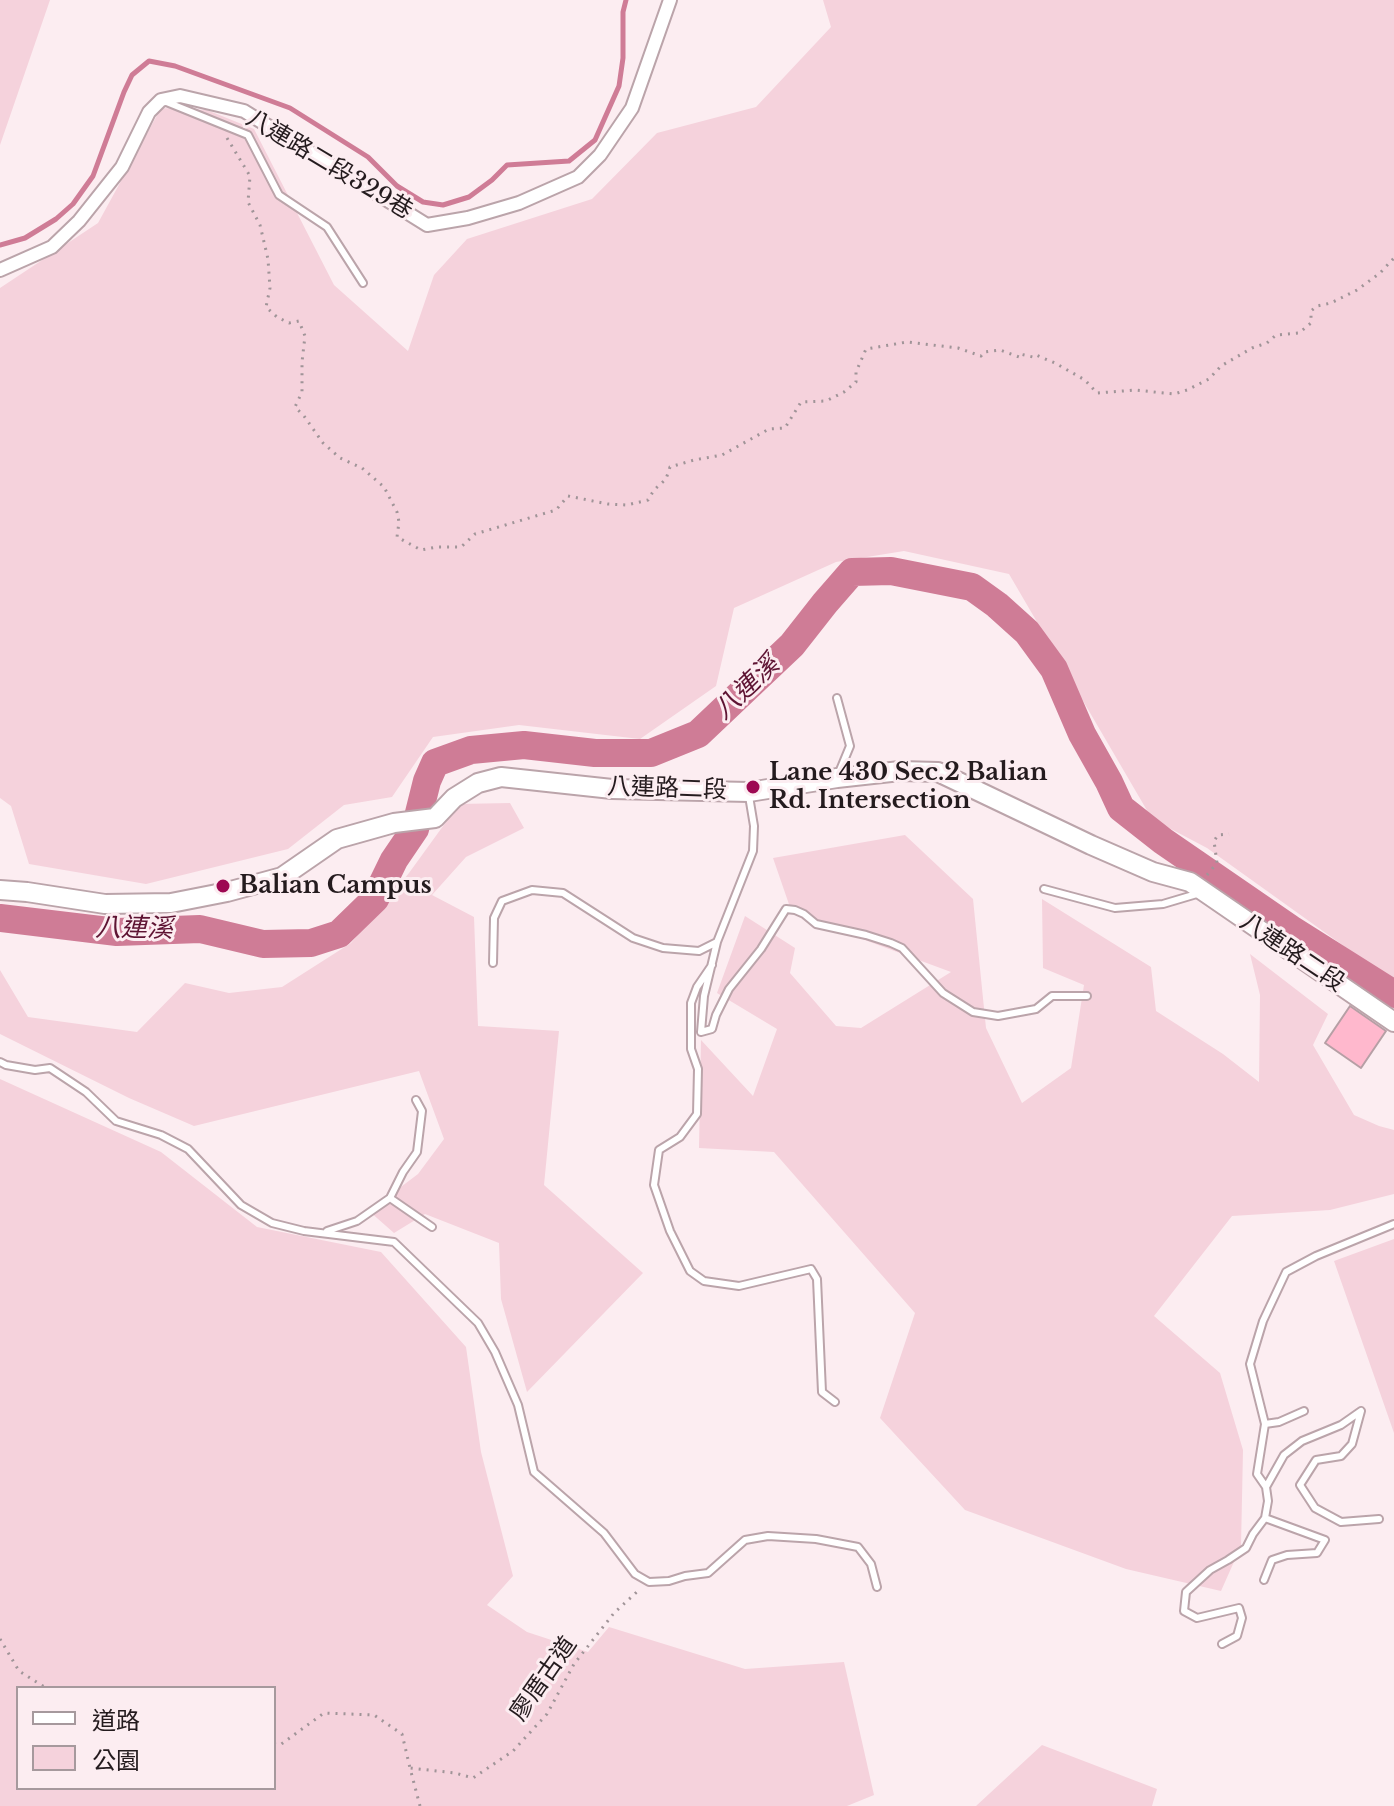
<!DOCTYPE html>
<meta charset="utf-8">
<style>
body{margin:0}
#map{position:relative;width:1394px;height:1806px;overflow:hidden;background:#fcedf1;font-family:"Libre Baskerville","Noto Sans TC",serif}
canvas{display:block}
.legend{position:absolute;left:16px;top:1686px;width:260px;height:104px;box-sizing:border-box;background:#fcedf1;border:2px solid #a6999d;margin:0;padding:10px 14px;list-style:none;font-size:24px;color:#241b1e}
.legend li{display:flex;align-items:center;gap:16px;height:40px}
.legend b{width:40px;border:2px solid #a6999d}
</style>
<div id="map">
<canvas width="1394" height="1806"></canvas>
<ul class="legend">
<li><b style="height:10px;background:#fff"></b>道路</li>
<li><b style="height:22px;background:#f5d2dc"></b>公園</li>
</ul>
</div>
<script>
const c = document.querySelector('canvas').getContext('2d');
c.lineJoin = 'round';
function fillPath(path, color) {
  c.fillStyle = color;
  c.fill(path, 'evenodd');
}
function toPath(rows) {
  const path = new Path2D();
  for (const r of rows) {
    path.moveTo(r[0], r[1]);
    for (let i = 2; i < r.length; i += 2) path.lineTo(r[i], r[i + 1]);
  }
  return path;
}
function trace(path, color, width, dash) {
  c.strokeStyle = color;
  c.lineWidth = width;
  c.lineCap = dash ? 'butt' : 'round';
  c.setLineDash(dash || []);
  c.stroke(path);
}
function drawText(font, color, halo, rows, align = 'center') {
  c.font = font + ' "Libre Baskerville","Noto Sans TC",serif';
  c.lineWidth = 6;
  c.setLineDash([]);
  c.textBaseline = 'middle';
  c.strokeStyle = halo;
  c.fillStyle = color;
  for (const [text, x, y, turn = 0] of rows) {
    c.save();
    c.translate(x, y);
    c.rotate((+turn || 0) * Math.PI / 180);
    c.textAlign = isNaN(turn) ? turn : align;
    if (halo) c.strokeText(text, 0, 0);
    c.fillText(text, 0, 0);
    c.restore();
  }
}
const green = toPath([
 [0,0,50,0,0,145],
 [823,0,1394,0,1394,982,1207,848,1152,819,1009,574,904,551,836,562,734,608,716,686,640,739,519,725,433,737,392,797,344,805,288,849,146,884,29,864,11,806,0,798,0,288,98,223,161,108,207,110,254,129,334,285,408,351,434,275,467,239,592,199,657,133,756,107,831,27],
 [510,803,524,828,466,857,432,895,474,917,478,1026,559,1031,544,1185,643,1273,527,1392,501,1299,499,1243,425,1214,394,1233,369,1211,418,1174,444,1139,419,1071,194,1126,129,1098,0,1034,0,970,28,1017,137,1032,185,983,229,993,282,987,351,943,409,873,459,804],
 [905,835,973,899,986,1028,1022,1103,1071,1068,1084,985,1043,968,1042,899,1151,967,1156,1011,1223,1054,1259,1082,1260,995,1250,954,1328,1014,1313,1045,1354,1115,1379,1126,1394,1130,1394,1194,1330,1210,1232,1216,1154,1316,1220,1373,1243,1450,1241,1546,1221,1591,1126,1569,965,1510,880,1418,915,1313,774,1152,699,1148,701,1040,753,1096,777,1029,717,993,745,916,795,948,790,973,836,1026,861,1028,951,972,792,913,773,858],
 [0,1079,161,1152,257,1227,381,1252,466,1347,481,1452,513,1576,487,1605,527,1632,588,1652,609,1627,745,1669,844,1662,874,1795,847,1806,0,1806],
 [18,1688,274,1688,274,1788,18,1788],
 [1394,1239,1394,1433,1334,1261],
 [1042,1745,1157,1789,1152,1806,976,1806]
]);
const stream = toPath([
 [0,245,25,238,56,219,73,204,93,176,124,92,132,75,149,61,175,66,290,108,368,157,397,186,423,202,443,205,469,197,492,180,507,165,569,161,595,140,619,86,623,58,623,12,626,0]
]);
const river = toPath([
 [0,918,117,932,200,929,263,944,311,943,339,934,375,899,394,860,415,829,427,781,435,763,471,750,524,745,595,753,651,753,698,734,792,645,825,603,852,572,891,571,972,587,997,605,1027,632,1054,669,1082,734,1109,782,1121,808,1163,841,1291,929,1394,994]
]);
const building = toPath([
 [1350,1006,1386,1031,1361,1068,1325,1043,1350,1006]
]);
const path = toPath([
 [227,138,250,176,248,202,260,225,268,259,270,288,266,307,277,317,289,323,299,321,305,336,302,362,302,392,295,407,304,416,323,443,340,458,362,468,384,487,397,512,399,522,397,537,421,550,437,547,461,547,475,534,556,510,568,496,608,504,627,505,648,500,654,490,666,479,670,467,694,460,722,455,769,429,785,428,801,402,826,401,844,392,856,382,856,372,866,349,907,342,958,348,981,356,984,352,1000,350,1019,357,1020,354,1033,357,1036,355,1055,363,1085,380,1097,393,1135,390,1174,394,1187,390,1209,379,1221,366,1252,348,1267,343,1276,335,1299,333,1311,323,1311,311,1317,306,1331,303,1357,290,1380,273,1394,258],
 [1207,875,1217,863,1214,841,1218,835,1229,834],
 [0,1639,19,1671,46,1688],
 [274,1744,280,1745,324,1713,374,1715,402,1734,410,1768],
 [420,1806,410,1768,455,1773,473,1778,513,1751,547,1714,574,1664,614,1613,640,1589]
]);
const lane = toPath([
 [164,101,248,135,279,195,327,227,363,283],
 [837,698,850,746,838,775],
 [1044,889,1115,908,1163,904,1200,893],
 [717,942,704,996,701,1032,712,1029,716,1015,729,989,761,949,786,909,795,910,804,914,816,924,866,935,891,943,902,948,943,993,973,1012,998,1016,1036,1009,1052,996,1087,996],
 [493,963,494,918,502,901,532,890,563,893,633,938,663,948,699,951,717,942,753,851,754,826,749,796],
 [712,965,697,987,691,1003,691,1049,698,1069,697,1114,680,1137,659,1150,654,1185,670,1231,690,1271,704,1281,739,1286,811,1269,817,1279,822,1392,835,1402],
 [0,1062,6,1065,35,1070,50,1068,86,1092,116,1121,161,1135,188,1149,241,1205,272,1223,304,1231,394,1242,478,1323,495,1352,518,1405,534,1472,604,1533,635,1574,649,1582,669,1581,685,1576,708,1573,745,1540,768,1536,816,1539,858,1547,871,1564,877,1587],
 [390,1198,432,1227],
 [327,1231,357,1221,390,1198,403,1172,417,1152,422,1111,416,1100],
 [1265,1424,1279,1422,1304,1411],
 [1266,1487,1284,1455,1302,1441,1341,1425,1361,1411,1352,1444,1341,1456,1316,1460,1300,1485,1315,1508,1341,1522,1379,1519],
 [1264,1580,1272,1560,1287,1555,1317,1553,1325,1540,1265,1518,1268,1501,1266,1487,1257,1474,1265,1424,1250,1364,1263,1321,1286,1272,1316,1256,1394,1224],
 [1222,1644,1237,1636,1242,1618,1239,1608,1197,1618,1184,1611,1186,1592,1210,1570,1228,1560,1246,1548,1253,1534,1265,1518]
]);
const street = toPath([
 [0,270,52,247,79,221,122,167,149,112,161,100,180,96,244,111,427,225,468,218,519,203,578,177,600,155,632,108,670,0]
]);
const secondary = toPath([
 [0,890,27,892,105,904,171,903,227,892,282,877,337,839,394,823,435,818,454,798,478,783,501,777,612,789,749,792,837,778,900,771,938,772,1091,845,1153,872,1190,882,1394,1022]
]);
const markers = [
 [753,787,8,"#9d0852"],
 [223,886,8,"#9d0852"]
];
const streetNames = [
 ["八連路二段329巷",329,165,31],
 ["八連路二段",667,789,2],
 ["八連路二段",1292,953,34],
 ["廖厝古道",544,1679,-55]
];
const poiNames = [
 ["Lane 430 Sec.2 Balian",769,773],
 ["Rd. Intersection",769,801],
 ["Balian Campus",239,886]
];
const waterNames = [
 ["八連溪",747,688,-44],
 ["八連溪",134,929,1]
];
fillPath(green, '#f5d2dc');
trace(stream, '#cf7c96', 5);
trace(river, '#cf7c96', 28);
fillPath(building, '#ffb8cd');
trace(building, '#b69fa5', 2);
trace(lane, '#bba4aa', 10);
trace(street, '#bba4aa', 16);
trace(secondary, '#bba4aa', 22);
trace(path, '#a09498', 3, [2, 6]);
trace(lane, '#fff', 6);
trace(street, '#fff', 12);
trace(secondary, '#fff', 18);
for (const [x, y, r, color] of markers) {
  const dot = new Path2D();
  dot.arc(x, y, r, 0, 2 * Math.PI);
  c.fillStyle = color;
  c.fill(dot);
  trace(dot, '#fcedf1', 3);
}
drawText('24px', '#241b1e', '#fcedf1', streetNames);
drawText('bold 24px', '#241b1e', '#fcedf1', poiNames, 'left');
drawText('italic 26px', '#5e1433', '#fcedf1', waterNames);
</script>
